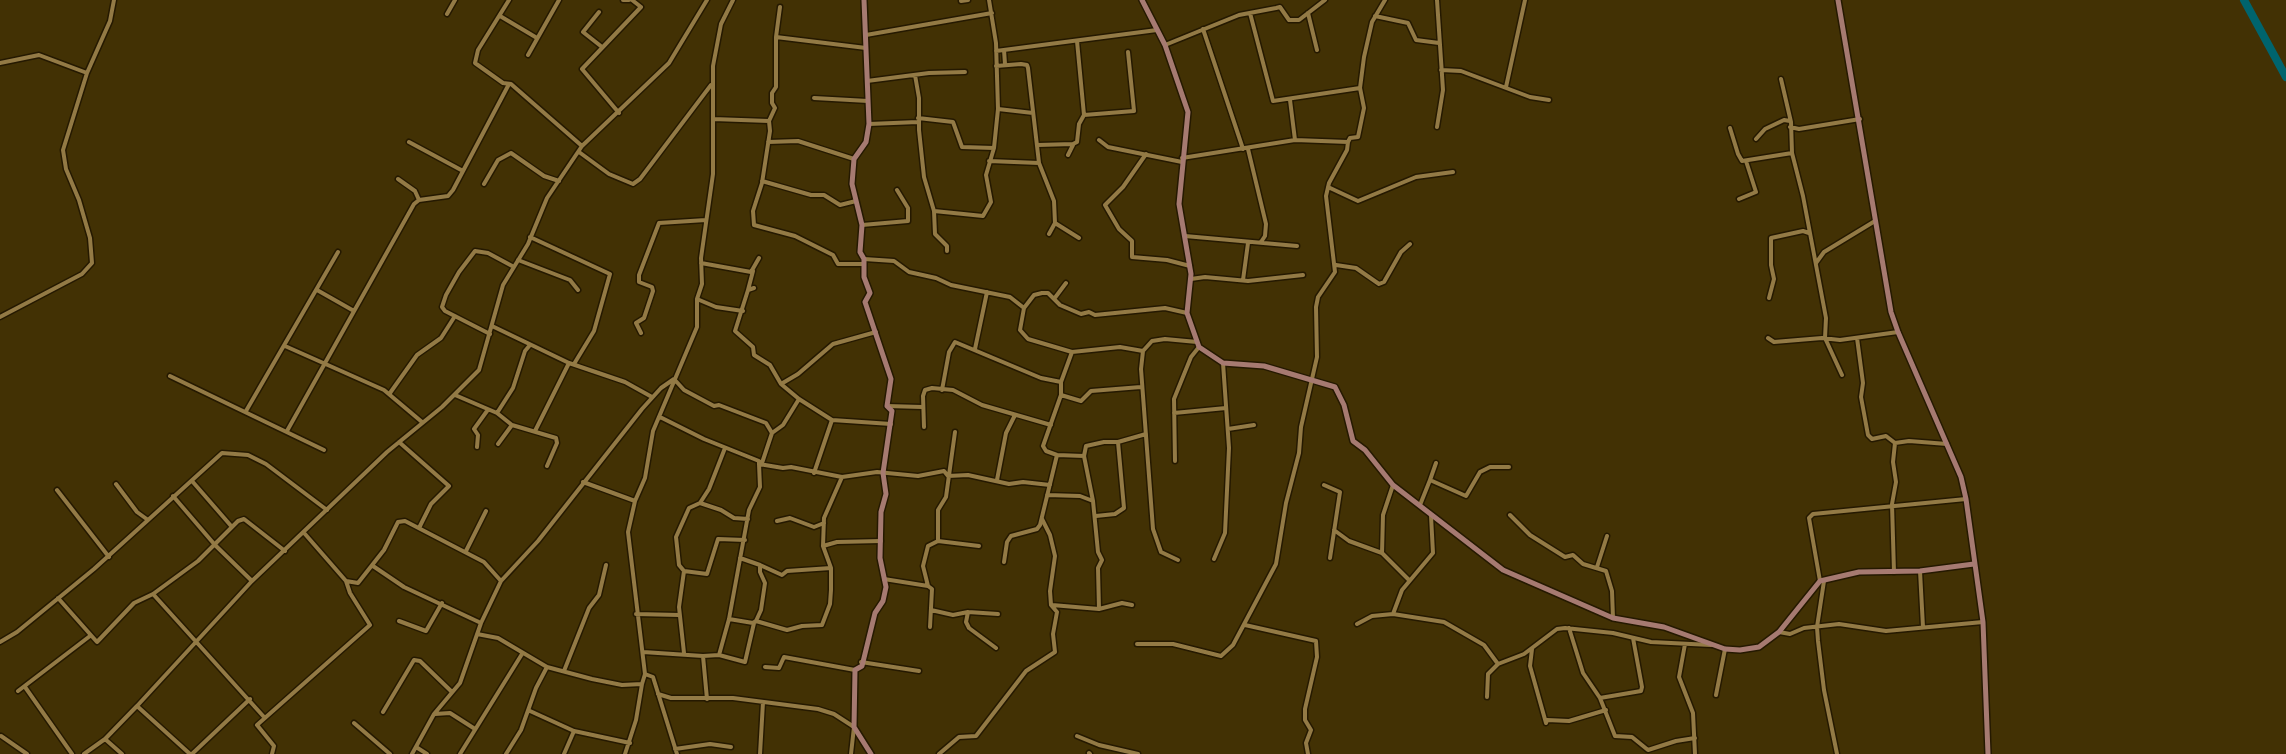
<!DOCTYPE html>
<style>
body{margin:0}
canvas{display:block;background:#423104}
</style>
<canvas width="2286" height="754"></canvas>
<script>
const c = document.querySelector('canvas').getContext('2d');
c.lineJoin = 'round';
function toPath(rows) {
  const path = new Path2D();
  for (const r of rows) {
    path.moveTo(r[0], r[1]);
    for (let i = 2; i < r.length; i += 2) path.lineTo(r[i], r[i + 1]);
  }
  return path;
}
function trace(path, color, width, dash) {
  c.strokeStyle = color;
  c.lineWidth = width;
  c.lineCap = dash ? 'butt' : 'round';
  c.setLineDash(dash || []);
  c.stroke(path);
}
const river = toPath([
 [2244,0,2286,77]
]);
const street = toPath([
 [509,0,478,50,475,63,503,83,511,84,582,146],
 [623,0,629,0],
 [961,1,968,0],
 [780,7,776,37,776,87,772,93,772,103,775,108,769,121,770,131,762,183,753,211,754,225,795,236,833,255,838,264,863,264],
 [599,12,583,32,602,47],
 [1250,13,1273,101,1360,88],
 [1308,13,1317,50],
 [447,14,455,0],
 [500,16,537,38],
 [1375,16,1408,23,1416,40,1439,43],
 [1203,29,1243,149],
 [866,35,992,13],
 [776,37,866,48],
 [1165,45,1239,15,1276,8,1280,7,1289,20,1299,20,1325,0],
 [1004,50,1005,64],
 [996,51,1157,30],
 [528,55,559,0],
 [0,63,39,55,87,73],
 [996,66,1021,64,1027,65,1028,68,1039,163,1054,201,1055,223,1049,234],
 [1441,70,1461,71,1530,97,1549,100],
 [915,75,919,98,919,130,924,177,934,211,935,234,947,246,947,251],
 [1781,79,1791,122,1792,153,1803,196,1826,318,1825,338,1842,375],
 [867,81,929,73,965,72],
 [1506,87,1525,0],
 [814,98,868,101],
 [1290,100,1295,140],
 [998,109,1033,113],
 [619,113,582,69,641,7,632,0],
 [1084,115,1134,111,1128,52],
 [918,118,953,122,962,147,994,148],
 [713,119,769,121],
 [869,124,918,122],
 [1437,127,1443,90,1437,0],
 [1790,127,1799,129,1860,119],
 [1730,128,1738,154,1742,161,1792,153],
 [1756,139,1765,129,1784,120,1790,121],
 [1099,140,1108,147,1182,162],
 [409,142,463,171],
 [768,142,798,141,854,159],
 [1038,145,1073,144,1077,142,1079,124,1084,115,1077,41],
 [1248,149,1266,224,1265,236,1261,242],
 [579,152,609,174,633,184,640,179,711,85],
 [1146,154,1123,187,1105,205,1119,229,1132,241,1132,257,1167,260,1190,266],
 [1068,155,1073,145],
 [1182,158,1295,140,1348,142,1350,138,1358,137,1364,108,1360,88,1364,57,1372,22,1385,0],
 [989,161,1039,163],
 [398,179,415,191,419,200],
 [762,181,811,195,824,195,840,205,856,201],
 [484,184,498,160,511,153,544,176,559,181],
 [1328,187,1358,201,1416,177,1453,172],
 [1739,199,1756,192,1746,161],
 [934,211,983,216,991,202,986,175,994,148,998,109,996,43,989,0],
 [1055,223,1079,238],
 [862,225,908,221,908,208,897,190],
 [1185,236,1297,246],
 [530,237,610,274,594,331,574,364],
 [864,259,894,261,909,272,936,278,951,285,1010,297,1024,308],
 [518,260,570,280,578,290],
 [701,263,751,272,759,258],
 [1816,263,1824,252,1875,221],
 [1336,265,1356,268,1379,284,1384,282,1401,252,1410,244],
 [1191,279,1205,277,1248,281,1303,275],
 [1243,280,1248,243],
 [754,288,748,290,735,331,753,347,754,355,770,365,781,384,799,399,832,420,891,424],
 [317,290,354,311],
 [748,290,753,271],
 [1769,298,1774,279,1771,265,1771,238,1803,231,1809,233],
 [697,299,716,307,743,311],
 [1054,299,1066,283],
 [0,317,82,274,92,263,90,238,79,200,66,169,63,150,87,73,110,21,114,0],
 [492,326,569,363,625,382,652,397],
 [641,333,636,323,644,318,653,291,652,287,639,282,639,275,659,223,706,220],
 [490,334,445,311,442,307,446,295,459,272,475,251,488,253,514,267],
 [1768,338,1774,342,1822,338,1840,340,1898,332],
 [1857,338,1863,383,1861,397,1868,435,1872,439,1886,436,1895,443],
 [285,346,384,390,422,422],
 [975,349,987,292],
 [1143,351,1120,347,1072,352,1028,339,1020,330,1024,308,1034,295,1042,293,1048,293,1060,305,1081,314,1089,312,1095,315,1165,308,1187,313],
 [1072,352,1061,382,1061,395,1043,446,1046,451,1057,455,1084,456],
 [170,376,324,450],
 [674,379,684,390,714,406,719,405,766,423,772,433,783,425,799,399],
 [781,384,798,374,833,344,876,332],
 [942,390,949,352,955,342,1041,378,1061,382],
 [390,393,417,355,441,338,455,316],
 [455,395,497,413,512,425,556,438,557,443,547,466],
 [1061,395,1081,401,1091,391,1141,387],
 [887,406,922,407],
 [246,411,338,252],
 [497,413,513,388,525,351,530,345],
 [1174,413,1226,408],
 [660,417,704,439,759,461,759,464,783,468,791,467,842,477,877,472,918,476,944,471,948,476,968,475,1009,484,1023,482,1050,485],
 [924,427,923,396,925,390,932,388,953,390,982,405,1051,425],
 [1228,429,1254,425],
 [287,431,414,204,419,200,448,196,453,190,509,84],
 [535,431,569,363],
 [955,432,946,497,938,510,938,541,979,546],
 [399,442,449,486,431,504,419,528],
 [498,444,512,425],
 [477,447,478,435,474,429,487,411],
 [725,448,709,489,700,503,689,508,676,537,679,565,684,571,707,574,718,539,745,540],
 [1175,461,1174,399,1191,357,1199,347],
 [762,463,772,433],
 [814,473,832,420],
 [997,480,1006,433,1015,415],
 [1430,480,1436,463],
 [192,481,232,527],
 [583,482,635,501],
 [116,484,137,512,148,520],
 [1324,485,1340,492,1330,558],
 [57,490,109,557],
 [1047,495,1080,496,1093,501,1098,552,1102,560,1098,568,1099,609],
 [173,496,215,545,252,581],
 [1093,501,1084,456,1086,446,1104,442,1118,442,1146,434],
 [700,503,721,510,734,518,748,519],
 [1420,505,1430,480,1466,496,1480,472,1490,467,1509,467],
 [1510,515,1530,535,1565,557,1573,555,1583,564,1606,571,1612,591,1613,618],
 [1096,516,1115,514,1124,508,1118,442],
 [777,521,790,518,814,527,824,523],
 [1334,530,1349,541,1382,553,1383,515,1393,485],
 [305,534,346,581,358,583,384,550,398,522,405,521,484,562,501,581],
 [823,546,837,542,881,541],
 [466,551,486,511],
 [1382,553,1409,580],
 [740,558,760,565,760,572,765,583,761,610,756,621],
 [1214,559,1225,533,1229,448,1223,363],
 [1178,560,1161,552,1153,529,1141,369,1143,351,1152,341,1165,339,1197,342],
 [1004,562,1007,542,1011,536,1037,529,1040,525,1057,455],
 [760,565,782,575,787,571,831,568],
 [373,566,404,587,481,623],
 [1597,567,1607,536],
 [684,571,679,607,684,653],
 [1920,571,1923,627],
 [1894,572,1892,504,1896,482,1893,462,1895,443,1909,441,1947,444],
 [884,579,928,586],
 [1820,581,1809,518,1813,514,1966,499],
 [1824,581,1817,627,1818,641,1824,690,1837,754],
 [153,594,264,717],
 [58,598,97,642,134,603,153,594,198,561,238,521,244,519,285,551],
 [1052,605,1099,609,1122,603,1132,605],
 [931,610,953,615,968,612,998,614],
 [968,612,966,622,969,628,996,648],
 [636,614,679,615],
 [1393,614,1402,590,1433,553,1431,516],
 [729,619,753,623,756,621,787,630,802,626,822,625,830,604,831,590,831,568,823,546,824,518,842,477],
 [399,621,426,631,442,603],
 [1357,624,1372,616,1393,614,1444,622,1484,645,1498,664,1524,654,1557,629,1565,628,1613,633,1651,642,1711,645],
 [1245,625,1316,641,1317,657,1305,709,1305,720,1311,730,1306,743,1308,754],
 [930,627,932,589,928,586,923,566,928,546,938,541],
 [1569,628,1583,673,1600,698,1615,736,1632,737,1648,750,1676,741,1695,738],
 [1779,632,1790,634,1804,628,1839,624,1886,631,1983,622],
 [477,634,498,638,547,667,592,679,622,685,642,684,645,674],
 [0,642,17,632,94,569,222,453,248,455,266,464,327,510],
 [1137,644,1173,644,1221,656,1233,645,1276,564,1286,503,1299,453,1301,427,1317,357,1316,307,1318,297,1335,272,1326,196,1329,183,1347,150,1348,142],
 [1685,644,1679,677,1693,713,1695,754],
 [1532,649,1530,666,1546,723,1547,720,1569,721,1606,710],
 [643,652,703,656,719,655,729,619,749,510,760,487,759,464],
 [719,655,745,662,754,623],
 [703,656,707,699],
 [861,662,919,671],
 [765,667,779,668,784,657,855,670],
 [564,671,589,608,599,595,606,565],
 [25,687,72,754],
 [18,691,90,636],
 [658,694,671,698,733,698,818,709,834,714,854,727,851,754],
 [1716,695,1725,649],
 [1487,697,1488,674,1498,664],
 [1600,698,1641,691,1642,687,1633,638],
 [137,706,190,754],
 [530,711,574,731,630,743],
 [383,712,414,660,420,661,452,692],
 [435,714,450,713,475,729],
 [354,723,390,754],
 [1,736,27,754],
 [1077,736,1099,745,1138,754],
 [105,739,122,754],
 [416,747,427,754],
 [675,749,710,744,731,747],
 [1089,753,1090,754],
 [84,754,105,739,137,706,252,581,387,452,442,407,479,370,503,285,528,244,547,198,582,146,669,63,707,0],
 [192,754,250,699],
 [272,754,274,746,257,725,370,625,350,593,346,581],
 [412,754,434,714,460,683,481,623,501,581,538,541,642,409,661,388,674,379],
 [460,754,522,654],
 [506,754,521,730,536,688,547,667],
 [564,754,574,731],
 [625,754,636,720,642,684],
 [677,754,653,677,645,674,628,532,635,501,645,478,653,431,697,327,697,299,702,284,701,258,713,174,713,66,721,24,733,0],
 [760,754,763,702],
 [939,754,959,737,976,736,1026,671,1055,652,1053,634,1057,612,1051,605,1050,591,1055,556,1050,535,1042,519]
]);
const secondary = toPath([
 [864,0,869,124,866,142,854,159,852,184,862,225,860,252,864,259,864,277,870,293,865,302,891,379,887,406,892,411,883,473,886,494,881,512,880,558,886,587,883,601,875,613,862,666,855,670,854,727,871,754],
 [1142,0,1165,45,1188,112,1179,204,1191,274,1187,313,1199,347,1223,363,1264,366,1335,387,1344,405,1353,441,1365,450,1393,485,1503,570,1613,618,1664,627,1725,649,1740,650,1759,647,1779,632,1820,581,1859,572,1920,571,1974,564],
 [1838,0,1891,312,1898,332,1961,477,1966,499,1983,622,1988,754]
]);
trace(river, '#00646d', 8);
trace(street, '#251900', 7);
trace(secondary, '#251900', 8);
trace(street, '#937a45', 4);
trace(secondary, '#a67a71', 5);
</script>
